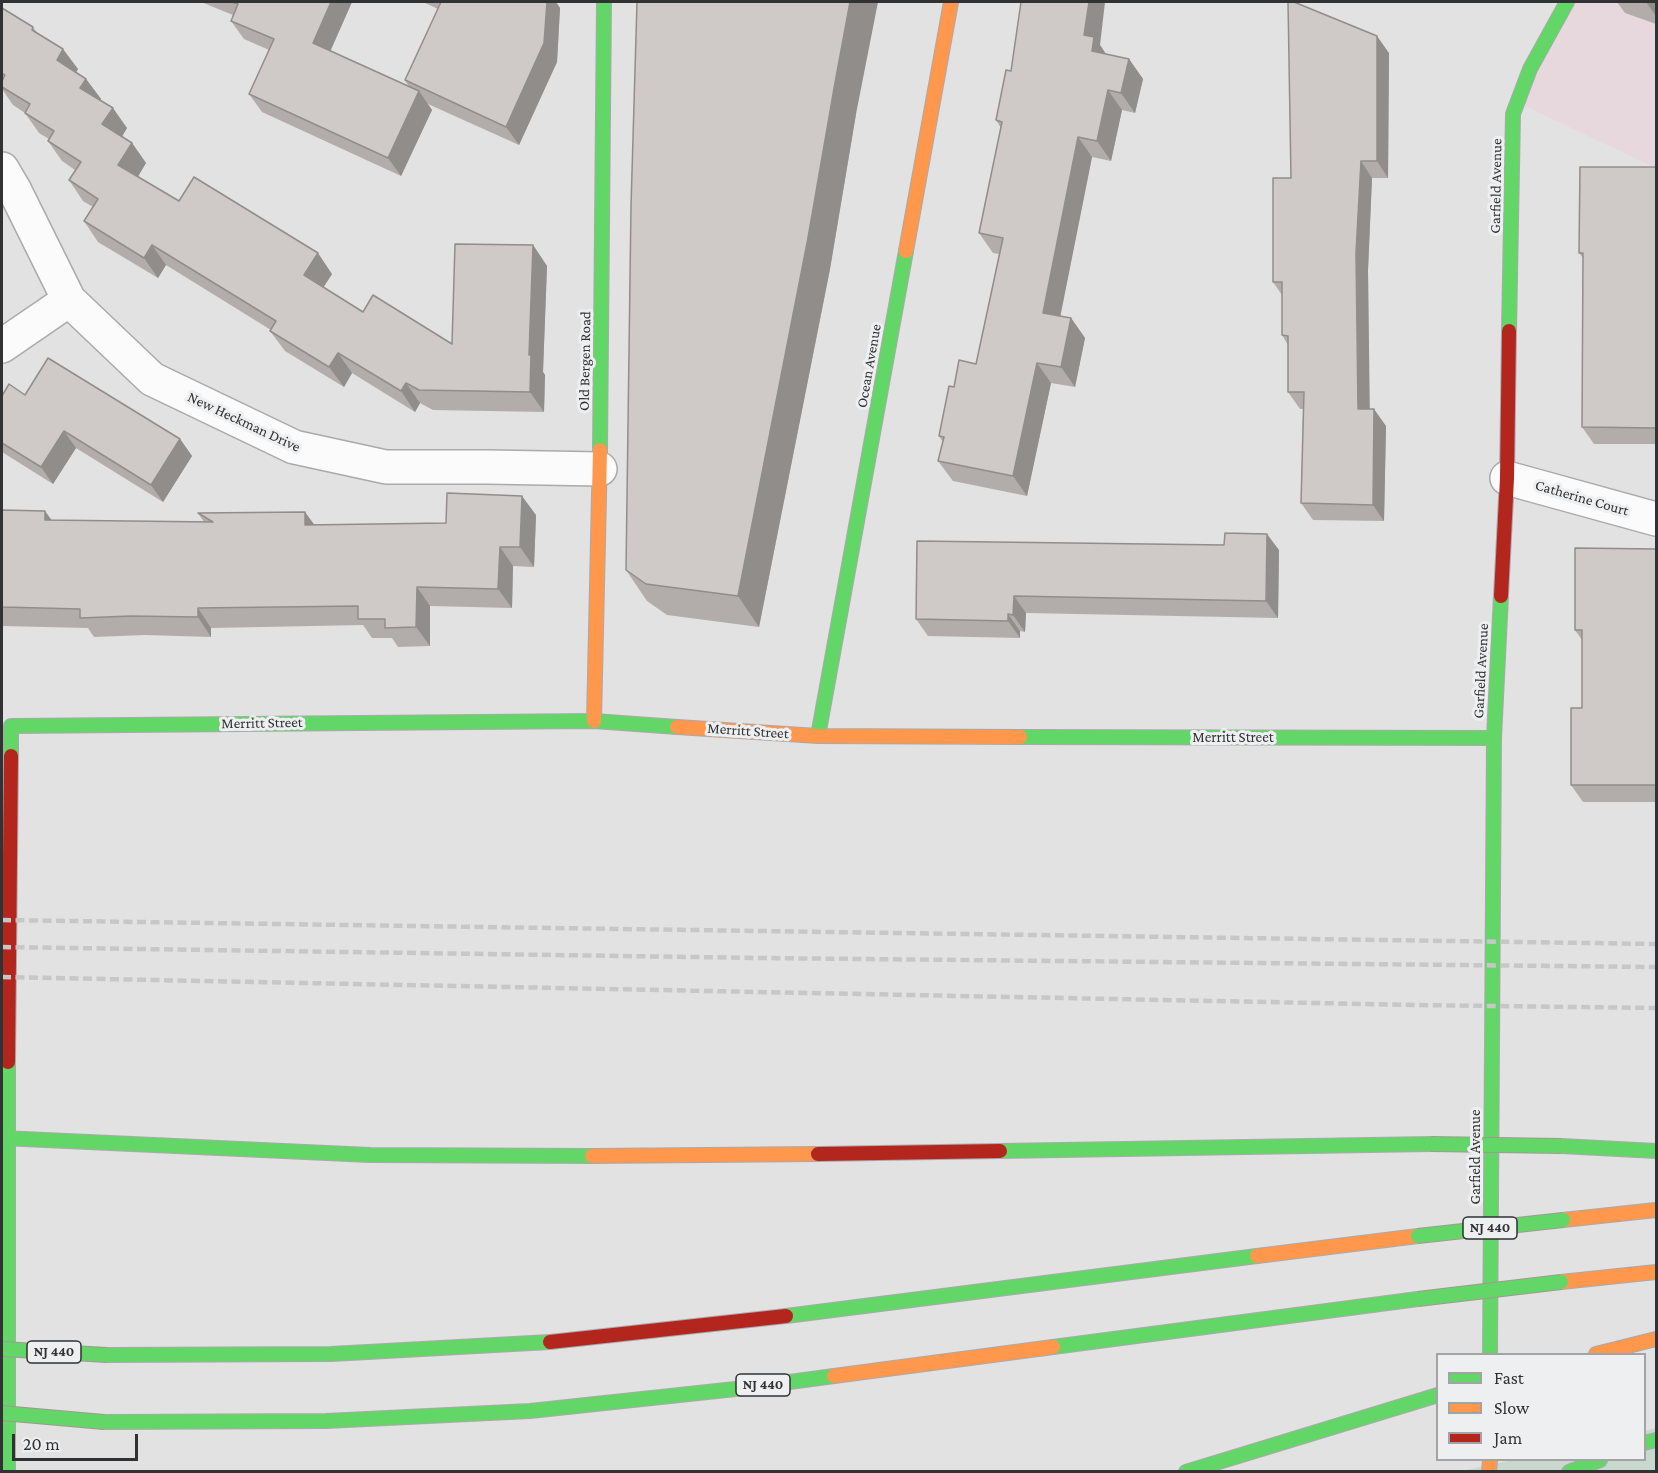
<!DOCTYPE html>
<style>
body{margin:0}
#map{position:relative;width:1658px;height:1473px;overflow:hidden;background:#e2e2e3;font-family:"Crimson Pro",serif}
canvas{display:block}
.frame{position:absolute;inset:0;border:3px solid #313233;pointer-events:none}
.legend{position:absolute;left:1436px;top:1353px;width:210px;height:108px;box-sizing:border-box;background:#eeeff1;border:2px solid #a2a3a5;margin:0;padding:8px 10px;list-style:none;font-size:18px;color:#313233}
.legend li{display:flex;align-items:center;gap:12px;height:30px}
.legend b{width:30px;border:2px solid #a2a3a5}
.scale{position:absolute;left:12px;top:1434px;width:126px;height:27px;box-sizing:border-box;border:3px solid #313233;border-top:0;padding-left:8px;font-size:18px;line-height:21px;white-space:nowrap;color:#313233;-webkit-text-stroke:4px #eeeff1;paint-order:stroke}
</style>
<div id="map">
<canvas width="1658" height="1473"></canvas>
<div class="frame"></div>
<ul class="legend">
<li><b style="height:8px;background:#63d668"></b>Fast</li>
<li><b style="height:8px;background:#ff974d"></b>Slow</li>
<li><b style="height:8px;background:#b3261e"></b>Jam</li>
</ul>
<div class="scale">20 m</div>
</div>
<script>
const c = document.querySelector('canvas').getContext('2d');
c.lineJoin = 'round';
function fillPath(path, color) {
  c.fillStyle = color;
  c.fill(path, 'evenodd');
}
function toPath(rows) {
  const path = new Path2D();
  for (const r of rows) {
    path.moveTo(r[0], r[1]);
    for (let i = 2; i < r.length; i += 2) path.lineTo(r[i], r[i + 1]);
  }
  return path;
}
function trace(path, color, width, dash) {
  c.strokeStyle = color;
  c.lineWidth = width;
  c.lineCap = dash ? 'butt' : 'round';
  c.setLineDash(dash || []);
  c.stroke(path);
}
function drawText(font, color, halo, rows, align = 'center') {
  c.font = font + ' "Crimson Pro",serif';
  c.lineWidth = 6;
  c.setLineDash([]);
  c.textBaseline = 'middle';
  c.strokeStyle = halo;
  c.fillStyle = color;
  for (const [text, x, y, turn = 0] of rows) {
    c.save();
    c.translate(x, y);
    c.rotate((+turn || 0) * Math.PI / 180);
    c.textAlign = isNaN(turn) ? turn : align;
    if (halo) c.strokeText(text, 0, 0);
    c.fillText(text, 0, 0);
    c.restore();
  }
}
const industrial = toPath([
 [1576,2,1656,2,1656,168,1521,104]
]);
const green = toPath([
 [1656,1428,1656,1471,1457,1472,1513,1460,1644,1460,1645,1431]
]);
const street = toPath([
 [2,169,15,191,69,300,152,379,294,447,386,467,488,467,600,469],
 [2,346,69,300],
 [1507,478,1656,519]
]);
const fast = toPath([
 [1509,331,1513,114,1530,69,1567,2],
 [600,450,604,2],
 [818,736,906,251],
 [1020,737,1494,738],
 [11,756,11,726,594,721,677,727],
 [8,1062,8,1472],
 [2,1138,370,1155,592,1156],
 [1561,1146,1656,1151],
 [1000,1151,1431,1144],
 [786,1316,1257,1256],
 [1053,1347,1418,1299],
 [1490,1354,1494,738,1501,596],
 [107,1355,331,1354,550,1342],
 [104,1422,326,1421,530,1411,745,1388,834,1376],
 [1644,1443,1656,1440],
 [1186,1472,1438,1395],
 [1569,1472,1600,1460]
]);
const slow = toPath([
 [906,251,951,2],
 [594,721,600,450],
 [677,727,818,736,1020,737],
 [592,1156,818,1154],
 [1563,1220,1656,1210],
 [1257,1256,1418,1236],
 [1561,1282,1656,1272],
 [1596,1354,1656,1339],
 [834,1376,1053,1347],
 [1489,1472,1490,1460]
]);
const jam = toPath([
 [1501,596,1507,478,1509,331],
 [8,1062,11,756],
 [818,1154,1000,1151],
 [550,1342,786,1316]
]);
const rail = toPath([
 [2,920,1656,944],
 [2,947,761,958,1656,967],
 [2,977,1416,1005,1656,1008]
]);
const fastBridge = toPath([
 [1431,1144,1561,1146],
 [1418,1236,1563,1220],
 [1418,1299,1561,1282],
 [2,1349,107,1355],
 [2,1413,104,1422]
]);
const wall = toPath([
 [201,2,352,2,330,51,409,87,405,80,438,9,423,2,556,2,560,8,557,62,519,145,428,104,432,110,401,176,262,112,249,94,269,50,244,39,231,21,233,15],
 [1617,2,1656,2,1656,24,1625,13],
 [2,8,33,27,38,34,78,69,76,72,86,79,101,99,100,100,127,128,122,136,132,143,146,163,138,176,179,201,332,274,323,287,363,312,452,344,533,245,547,266,543,372,545,375,544,412,433,410,420,403,415,412,352,373,344,387,285,351,270,331,271,330,166,265,158,278,98,242,84,221,93,207,83,201,69,180,75,170,62,161,48,141,49,139,39,133,25,113,13,105,2,89],
 [1100,45,1106,54,1129,59,1143,79,1135,113,1122,110,1111,161,1092,157,1060,316,1071,318,1085,338,1075,387,1051,383,1027,496,953,481,938,461,943,442,939,436,954,387,976,364,999,254,993,253,979,233,1001,128,996,120,1011,71],
 [1389,53,1388,178,1372,178,1368,270,1369,409,1386,426,1384,521,1313,520,1301,503,1303,409,1300,409,1288,392,1288,345,1282,335,1282,295,1273,282,1291,178],
 [856,114,830,269,759,627,667,615,647,601,626,570],
 [1656,167,1656,444,1594,444,1582,427,1583,258,1579,253],
 [25,395,180,439,192,456,163,502,76,448,53,484,2,452,2,396],
 [2,510,52,521,204,522,198,513,314,525,446,523,536,515,534,567,513,566,512,608,430,606,430,646,398,647,392,638,372,638,363,625,211,628,211,637,145,635,94,637,88,628,2,626],
 [917,541,1279,550,1278,618,1026,613,1025,632,1020,631,1020,638,928,636,916,619],
 [1656,549,1656,802,1583,802,1571,785,1582,708,1582,640,1575,630]
]);
const shadedWall = toPath([
 [331,2,352,2,326,61,313,43],
 [547,2,556,2,560,8,557,62,519,145,506,127],
 [850,2,878,2,856,114,830,269,759,627,738,596],
 [1089,2,1105,2,1100,45,1108,57,1092,51,1084,35],
 [1646,2,1656,2,1656,16],
 [1377,36,1389,53,1388,178,1377,161],
 [63,49,78,69,71,81,57,60],
 [1129,59,1143,79,1135,113,1121,93],
 [86,79,101,99,95,108,80,88],
 [1108,90,1122,110,1111,161,1097,141],
 [419,91,432,110,401,176,388,158],
 [113,108,127,128,117,145,102,124],
 [1078,137,1092,157,1057,333,1043,313],
 [132,143,146,163,133,185,118,165],
 [1361,161,1372,178,1368,270,1370,425,1358,409,1356,253],
 [152,245,166,265,158,278,144,258],
 [533,245,547,266,543,372,545,375,544,412,530,392,529,355],
 [318,253,332,274,318,296,304,275],
 [1071,318,1085,338,1075,387,1061,367],
 [338,353,352,373,344,387,329,367],
 [1037,363,1051,383,1027,496,1013,476],
 [406,383,420,403,415,412,401,391],
 [1374,409,1386,426,1384,521,1373,505],
 [64,431,76,448,53,484,41,467],
 [180,439,192,456,163,502,151,485],
 [522,496,536,515,534,567,520,547],
 [45,511,59,530,45,520],
 [305,512,319,531,305,525],
 [1267,534,1279,550,1278,618,1266,601],
 [500,547,513,566,512,608,498,589],
 [417,587,430,606,430,646,416,627],
 [1014,596,1026,613,1025,632,1013,615],
 [198,608,211,628,211,637,198,617],
 [1008,614,1020,631,1020,638,1008,621]
]);
const building = toPath([
 [232,2,331,2,313,43,419,91,388,158,249,94,274,39,231,21,238,4,232,2],
 [441,2,547,2,544,43,506,127,405,80,441,2],
 [637,2,850,2,835,83,808,238,738,596,646,584,626,570,631,206,637,2],
 [1021,2,1089,2,1084,35,1094,37,1092,51,1129,59,1121,93,1108,90,1097,141,1078,137,1043,313,1071,318,1061,367,1037,363,1013,476,938,461,944,437,939,436,949,386,954,387,959,360,976,364,1003,238,979,233,1002,122,996,120,1006,70,1011,71,1021,2],
 [1288,2,1294,2,1377,36,1377,161,1361,161,1356,253,1358,409,1374,409,1373,505,1301,503,1304,392,1288,392,1288,336,1282,335,1282,282,1273,282,1273,178,1291,178,1288,2],
 [2,8,33,27,32,30,63,49,57,60,86,79,80,88,113,108,102,124,132,143,118,165,179,201,194,177,318,253,304,275,363,312,373,295,452,344,455,244,533,245,529,355,531,355,530,392,419,390,406,383,401,391,338,353,329,367,270,331,276,321,152,245,144,258,84,221,98,199,69,180,81,162,48,141,54,131,25,113,30,104,2,87,2,81,5,75,2,73,2,8],
 [1580,167,1656,167,1656,428,1582,427,1583,253,1579,253,1580,167],
 [48,358,180,439,151,485,64,431,41,467,2,443,2,396,9,384,25,395,48,358],
 [447,493,522,496,520,547,500,547,498,589,417,587,416,627,385,628,385,619,358,619,358,606,198,608,198,617,131,616,80,618,80,609,2,607,2,510,45,511,45,520,213,522,198,513,305,512,305,525,446,523,447,493],
 [1225,533,1267,534,1266,601,1014,596,1013,615,1008,614,1008,621,916,619,917,541,1224,545,1225,533],
 [1575,548,1656,549,1656,785,1571,785,1571,708,1582,708,1582,630,1575,630,1575,548]
]);
const shields = [
 [1490,1228,54],
 [54,1352,54],
 [763,1385,54]
];
const shieldNames = [
 ["NJ 440",1490,1228],
 ["NJ 440",54,1352],
 ["NJ 440",763,1385]
];
const streetNames = [
 ["Garfield Avenue",1496,186,-89],
 ["Old Bergen Road",585,361,-89],
 ["Ocean Avenue",869,366,-80],
 ["New Heckman Drive",244,422,25],
 ["Catherine Court",1582,498,16],
 ["Garfield Avenue",1481,671,-87],
 ["Merritt Street",262,723,-1],
 ["Merritt Street",748,731,4],
 ["Merritt Street",1233,737],
 ["Garfield Avenue",1475,1157,-90]
];
fillPath(industrial, '#e6d8dc');
fillPath(green, '#c8d8ce');
trace(street, '#aaaaab', 36);
trace(fast, '#aaaaab', 16);
trace(slow, '#aaaaab', 16);
trace(jam, '#aaaaab', 16);
trace(street, '#fbfbfb', 33);
trace(fast, '#63d668', 14);
trace(slow, '#ff974d', 14);
trace(jam, '#b3261e', 14);
trace(rail, '#c7c7c8', 4.5, [9, 4.5]);
trace(fastBridge, '#a19a90', 16, []);
trace(fastBridge, '#63d668', 14);
fillPath(wall, '#b2adab');
fillPath(shadedWall, '#918d8b');
fillPath(building, '#cfc9c7');
trace(building, '#918d8b', 1.5);
for (const [x, y, w] of shields) {
  const box = new Path2D();
  box.roundRect(x - w / 2, y - 11, w, 22, 4.5);
  c.fillStyle = '#eeeff1';
  c.fill(box);
  trace(box, '#313233', 1.5);
}
drawText('bold 14px', '#313233', null, shieldNames);
drawText('15px', '#313233', '#eeeff1', streetNames);
</script>
